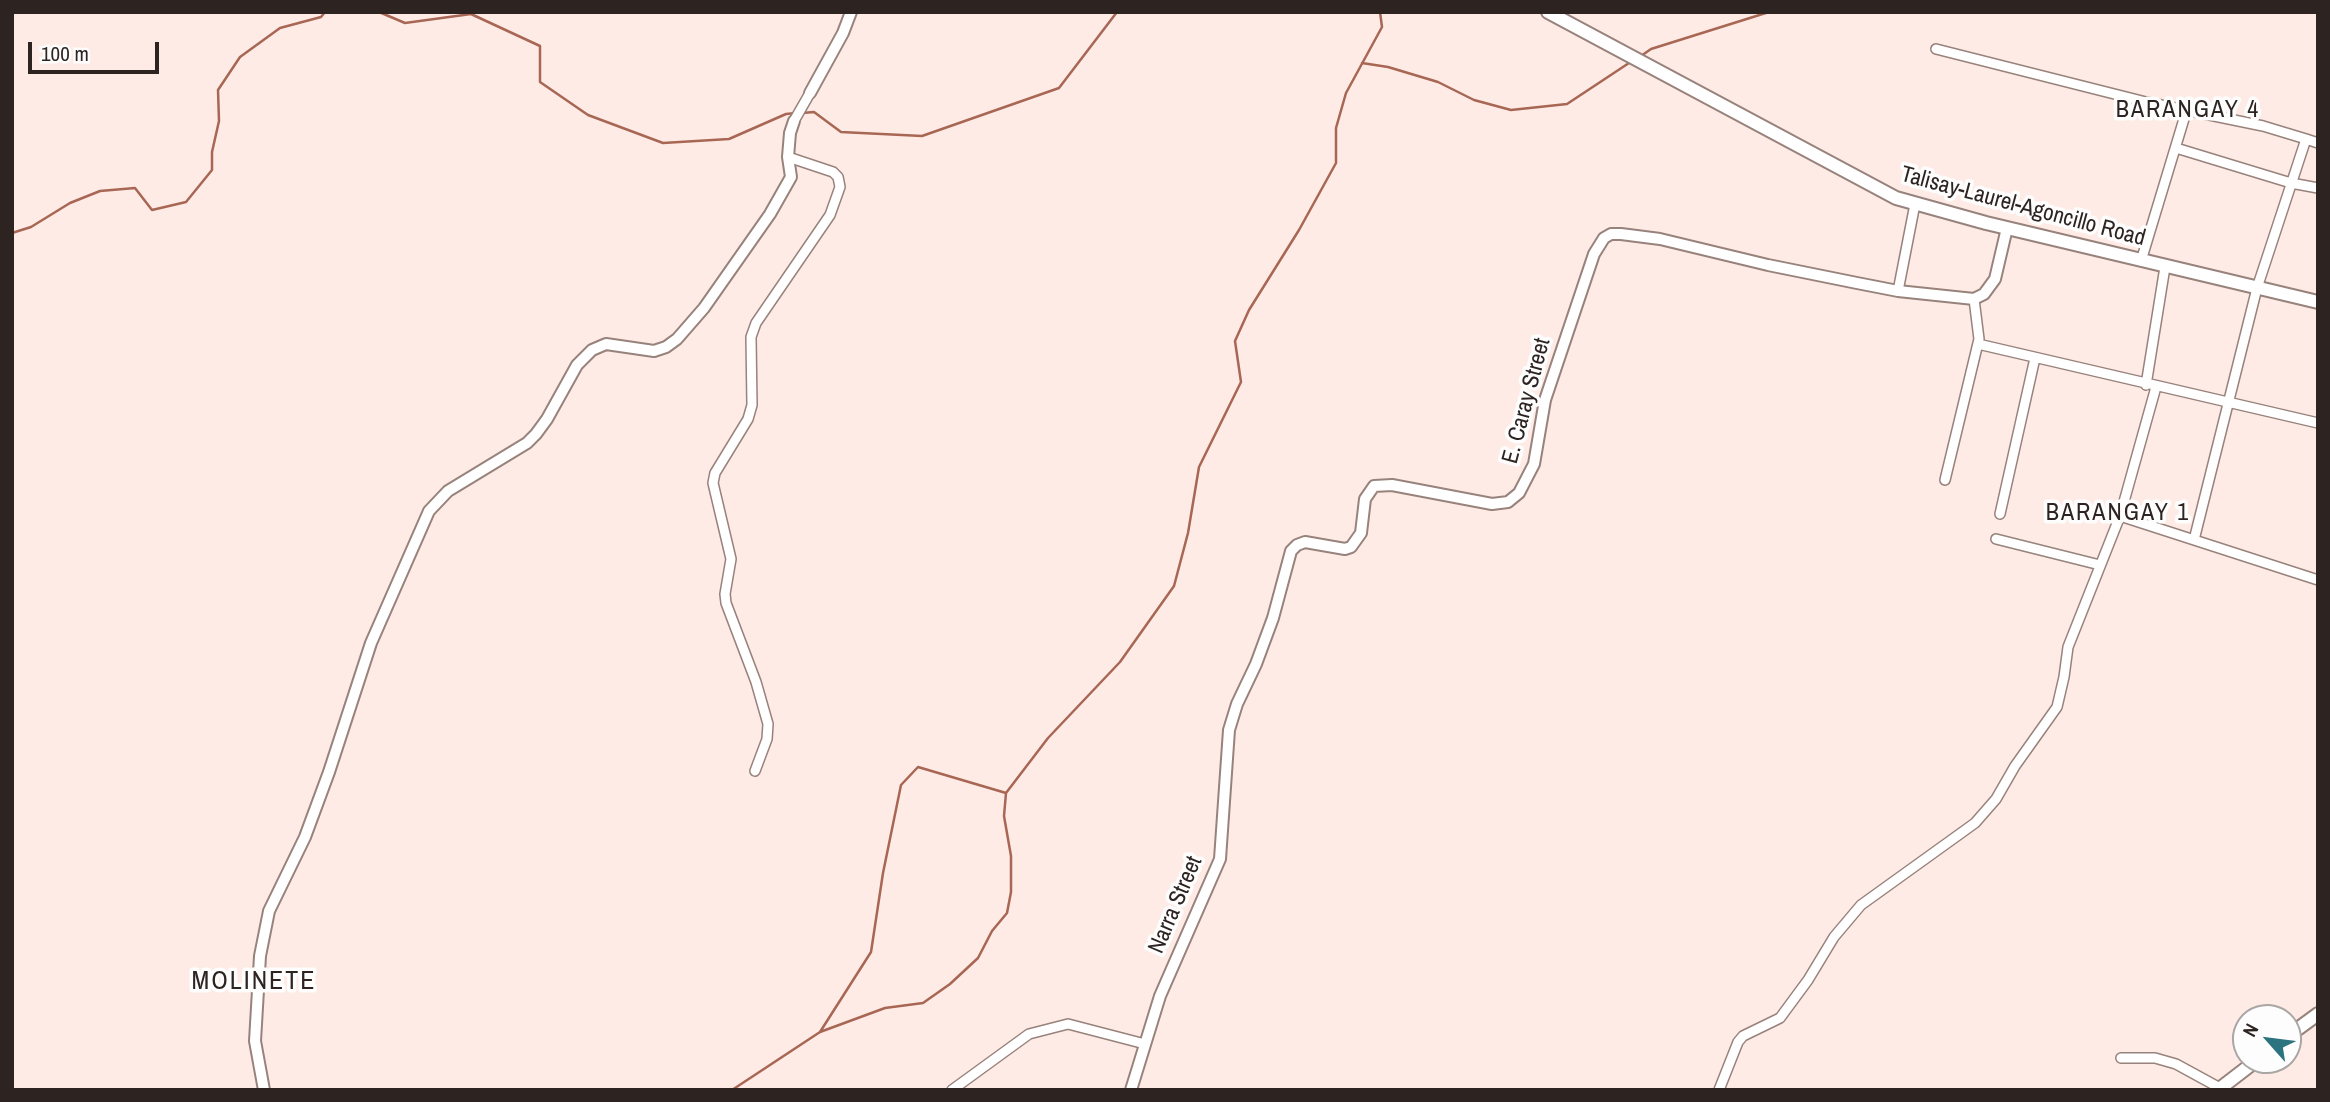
<!DOCTYPE html>
<style>
body{margin:0}
#map{position:relative;width:2330px;height:1102px;overflow:hidden;background:#ffebe5;font-family:"Archivo Narrow",sans-serif}
canvas{display:block}
.frame{position:absolute;inset:0;border:14px solid #2d2422;pointer-events:none}
.north{position:absolute;left:2232px;top:1004px;width:70px;height:70px;box-sizing:border-box;background:#fdfdfd;border:2px solid #aaa6a5;border-radius:50%;rotate:298deg;font-size:19px;font-weight:700;line-height:28px;text-align:center;color:#2d2422}
.north::after{content:'';display:block;margin:auto;width:24px;height:32px;background:#2b737e;clip-path:polygon(50% 0,100% 100%,50% 72%,0 100%)}
.scale{position:absolute;left:28px;top:42px;width:131px;height:32px;box-sizing:border-box;border:4px solid #2d2422;border-top:0;padding-left:9px;font-size:21px;line-height:24px;white-space:nowrap;color:#2d2422;-webkit-text-stroke:5px #fdfdfd;paint-order:stroke}
</style>
<div id="map">
<canvas width="2330" height="1102"></canvas>
<div class="frame"></div>
<div class="north">N</div>
<div class="scale">100 m</div>
</div>
<script>
const c = document.querySelector('canvas').getContext('2d');
c.lineJoin = 'round';
function toPath(rows) {
  const path = new Path2D();
  for (const r of rows) {
    path.moveTo(r[0], r[1]);
    for (let i = 2; i < r.length; i += 2) path.lineTo(r[i], r[i + 1]);
  }
  return path;
}
function trace(path, color, width, dash) {
  c.strokeStyle = color;
  c.lineWidth = width;
  c.lineCap = dash ? 'butt' : 'round';
  c.setLineDash(dash || []);
  c.stroke(path);
}
function drawText(font, color, halo, rows, align = 'center') {
  c.font = font + ' "Archivo Narrow",sans-serif';
  c.lineWidth = 7;
  c.setLineDash([]);
  c.textBaseline = 'middle';
  c.strokeStyle = halo;
  c.fillStyle = color;
  for (const [text, x, y, turn = 0] of rows) {
    c.save();
    c.translate(x, y);
    c.rotate((+turn || 0) * Math.PI / 180);
    c.textAlign = isNaN(turn) ? turn : align;
    if (halo) c.strokeText(text, 0, 0);
    c.fillText(text, 0, 0);
    c.restore();
  }
}
const stream = toPath([
 [379,12,405,23,471,14,540,46,540,82,588,115,663,143,729,139,786,114,796,113],
 [1641,56,1651,49,1769,12],
 [1362,63,1388,67,1438,82,1474,100,1511,110,1567,104,1632,61],
 [802,113,814,112,841,132,922,136,1059,88,1117,12],
 [12,233,31,227,70,203,100,191,135,188,152,210,186,202,212,170,212,152,219,121,218,90,240,57,280,28,321,17,325,12],
 [820,1032,885,1008,923,1003,950,984,978,958,992,931,1007,913,1011,892,1011,856,1004,816,1006,793],
 [732,1090,820,1032,871,952,883,873,901,785,918,767,1006,793,1048,738,1120,662,1174,586,1188,533,1199,467,1241,382,1235,341,1249,310,1299,230,1336,163,1336,128,1346,93,1382,27,1380,12]
]);
const minor = toPath([
 [1936,49,2146,102,2263,126,2306,139],
 [794,121,810,93],
 [2176,148,2291,183,2318,188],
 [2141,261,2187,109],
 [1898,291,1915,204],
 [1978,344,2318,423],
 [2146,385,2165,267],
 [1945,480,1979,339,1974,299],
 [2000,514,2035,358],
 [2120,516,2318,580],
 [1996,539,2100,565],
 [2194,540,2257,288,2306,139,2318,143],
 [755,771,767,739,768,724,756,682,726,603,725,594,731,559,713,483,715,473,748,419,752,405,751,337,756,323,830,215,840,187,838,177,833,172,788,157],
 [2121,1058,2155,1058,2176,1064,2220,1088],
 [952,1090,1029,1034,1068,1024,1145,1044],
 [1719,1090,1738,1042,1743,1036,1780,1018,1808,980,1834,937,1861,905,1975,823,1996,799,2015,766,2057,707,2064,677,2068,647,2120,516,2156,387]
]);
const tertiary = toPath([
 [810,93,843,33,851,12],
 [264,1090,255,1041,260,956,269,911,305,837,329,772,371,643,429,511,448,491,527,443,536,434,547,419,577,365,592,350,606,344,654,351,666,347,677,339,704,308,770,214,791,177,788,157,790,133,794,121],
 [1131,1090,1160,996,1220,859,1229,730,1237,704,1256,664,1273,618,1291,551,1297,545,1305,542,1345,549,1351,547,1361,533,1365,499,1374,486,1392,485,1492,504,1508,502,1519,493,1534,464,1545,400,1594,254,1604,238,1611,234,1621,234,1660,239,1768,265,1857,283,1898,291,1974,299,1984,294,1995,279,2007,228]
]);
const secondary = toPath([
 [1548,12,1896,198,1986,223,2318,302],
 [2288,1036,2318,1014],
 [2218,1090,2257,1060]
]);
const streetNames = [
 ["Talisay-Laurel-Agoncillo Road",2023,207,15],
 ["E. Caray Street",1527,401,-75],
 ["Narra Street",1176,905,-67]
];
const neighbourhoodNames = [
 ["BARANGAY 4",2188,111],
 ["BARANGAY 1",2118,514]
];
const quarterNames = [
 ["MOLINETE",254,982]
];
trace(stream, '#a86654', 2.5);
trace(minor, '#98827c', 12);
trace(tertiary, '#98827c', 14);
trace(secondary, '#98827c', 16);
trace(minor, '#fff', 9);
trace(tertiary, '#fff', 10);
trace(secondary, '#fff', 12);
drawText('23px', '#2d2422', '#fdfdfd', streetNames);
c.letterSpacing = '2px';
drawText('24px', '#2d2422', '#fdfdfd', neighbourhoodNames);
c.letterSpacing = '0px';
c.letterSpacing = '2px';
drawText('26px', '#2d2422', '#fdfdfd', quarterNames);
c.letterSpacing = '0px';
</script>
